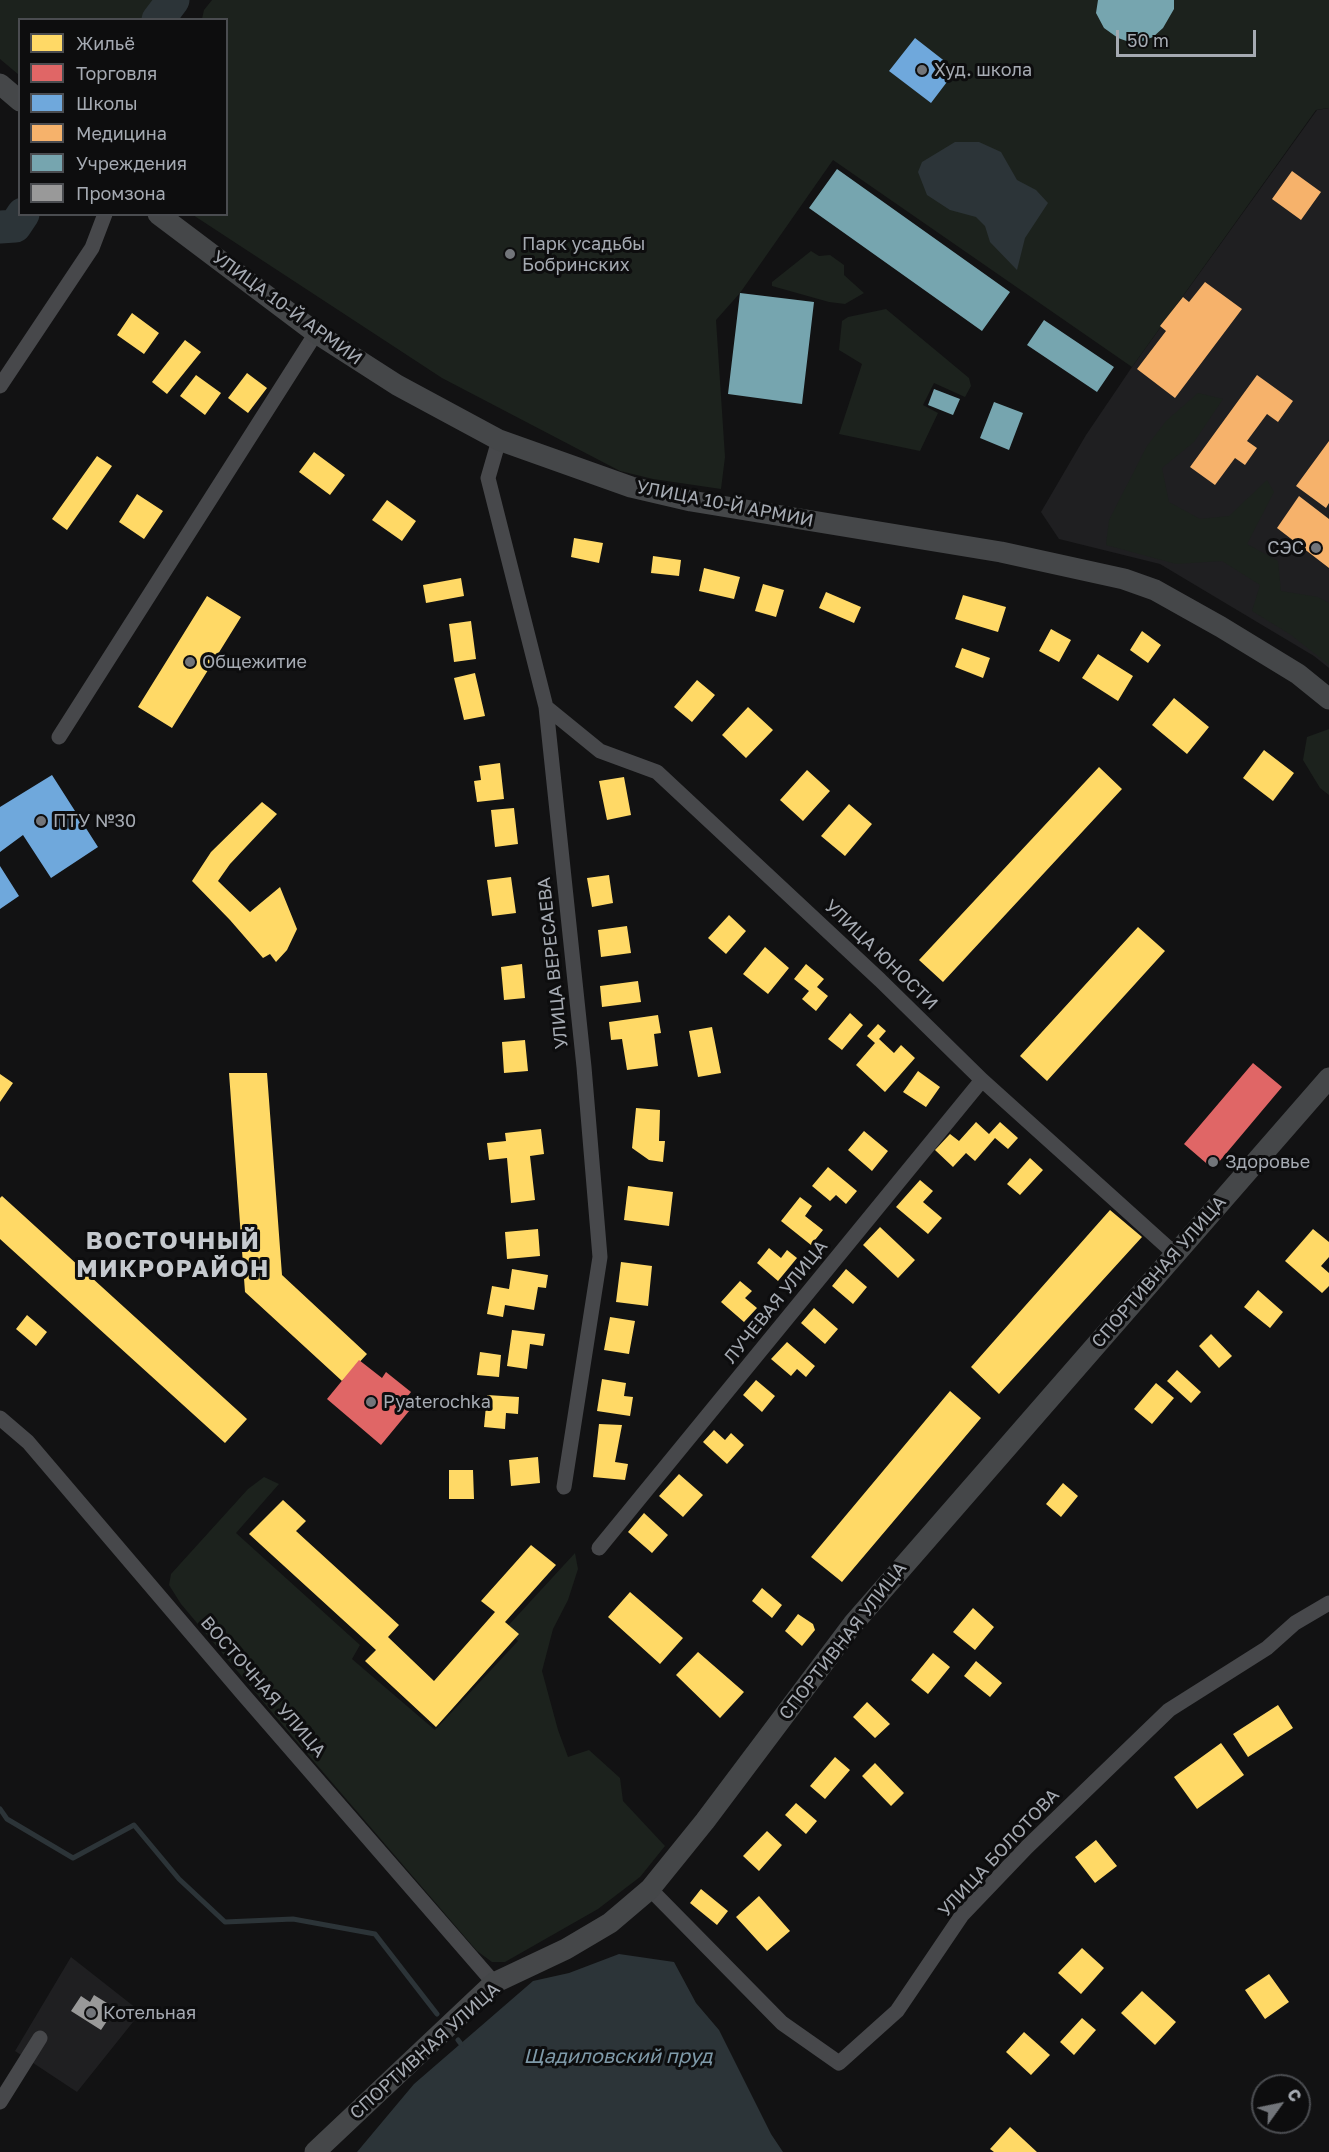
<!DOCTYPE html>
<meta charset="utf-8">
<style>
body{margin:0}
#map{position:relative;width:1329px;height:2152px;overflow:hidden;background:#121213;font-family:"Golos Text",sans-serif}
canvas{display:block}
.legend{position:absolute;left:18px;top:18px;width:210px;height:198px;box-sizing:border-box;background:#0d0d0e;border:2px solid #4a4c50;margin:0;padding:8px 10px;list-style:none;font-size:18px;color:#a5aab2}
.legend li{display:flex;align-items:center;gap:12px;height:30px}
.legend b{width:30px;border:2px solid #4a4c50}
.north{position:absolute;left:1251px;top:2074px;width:60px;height:60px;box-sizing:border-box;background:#0d0d0e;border:2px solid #4a4c50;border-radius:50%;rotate:57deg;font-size:16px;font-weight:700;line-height:24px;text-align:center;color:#a5aab2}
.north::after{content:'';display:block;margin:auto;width:21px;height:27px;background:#72757a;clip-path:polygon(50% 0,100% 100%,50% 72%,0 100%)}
.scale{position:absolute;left:1116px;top:30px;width:140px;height:27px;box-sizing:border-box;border:3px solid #a5aab2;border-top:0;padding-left:8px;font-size:18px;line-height:21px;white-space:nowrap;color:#a5aab2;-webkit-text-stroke:4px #0d0d0e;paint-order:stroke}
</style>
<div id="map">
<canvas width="1329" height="2152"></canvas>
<ul class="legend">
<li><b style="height:16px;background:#ffd966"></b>Жильё</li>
<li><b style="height:16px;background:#e06666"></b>Торговля</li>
<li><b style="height:16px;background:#6fa8dc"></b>Школы</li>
<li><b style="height:16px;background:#f6b26b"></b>Медицина</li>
<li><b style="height:16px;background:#76a5af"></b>Учреждения</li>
<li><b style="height:16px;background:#999"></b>Промзона</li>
</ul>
<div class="north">С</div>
<div class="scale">50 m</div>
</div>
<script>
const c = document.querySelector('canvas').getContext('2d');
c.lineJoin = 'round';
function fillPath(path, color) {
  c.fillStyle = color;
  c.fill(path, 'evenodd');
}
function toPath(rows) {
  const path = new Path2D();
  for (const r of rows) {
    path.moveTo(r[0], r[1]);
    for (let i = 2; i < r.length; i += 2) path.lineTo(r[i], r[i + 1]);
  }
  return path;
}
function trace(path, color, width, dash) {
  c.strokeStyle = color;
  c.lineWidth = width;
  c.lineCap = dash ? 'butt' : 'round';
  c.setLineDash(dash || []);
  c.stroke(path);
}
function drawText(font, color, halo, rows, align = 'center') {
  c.font = font + ' "Golos Text",sans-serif';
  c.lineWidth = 6;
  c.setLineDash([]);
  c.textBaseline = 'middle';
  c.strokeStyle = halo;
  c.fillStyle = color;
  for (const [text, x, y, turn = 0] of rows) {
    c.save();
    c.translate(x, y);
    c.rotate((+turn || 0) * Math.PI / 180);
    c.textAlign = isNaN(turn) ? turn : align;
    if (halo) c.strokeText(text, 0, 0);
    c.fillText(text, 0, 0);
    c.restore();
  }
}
const built = toPath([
 [1329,108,1329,668,1314,656,1160,564,1059,539,1041,512,1086,435,1132,367,1317,110],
 [71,1957,141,2012,77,2092,15,2051]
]);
const green = toPath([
 [0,0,184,0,169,19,20,20,19,75,0,59],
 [212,0,1329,0,1329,108,1316,110,1132,367,833,160,740,293,716,320,725,457,721,489,653,479,620,471,442,378,193,215,226,214,226,20,202,19,204,10],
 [811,251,819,256,830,255,844,265,844,275,864,293,845,304,829,302,772,286,772,282],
 [886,309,969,378,971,386,965,397,934,383,923,405,938,413,920,451,839,434,862,364,839,350,842,321,848,317],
 [1198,393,1223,399,1194,442,1162,468,1169,502,1200,519,1229,516,1267,480,1274,492,1247,544,1278,561,1281,591,1318,597,1329,603,1329,665,1291,635,1252,611,1260,585,1222,561,1176,564,1106,545,1109,520,1147,446,1166,421],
 [1329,729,1329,795,1320,788,1303,760,1307,737],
 [264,1477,279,1484,236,1533,360,1645,352,1659,435,1730,518,1641,506,1628,575,1553,578,1569,568,1600,553,1629,542,1671,558,1730,568,1757,589,1750,620,1778,623,1801,665,1846,640,1877,598,1909,505,1962,492,1962,477,1951,292,1736,181,1604,169,1585,171,1574,248,1489]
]);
const water = toPath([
 [955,142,979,142,1001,152,1017,180,1036,190,1048,203,1025,238,1017,270,990,242,985,226,976,217,950,210,927,195,918,172,922,162],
 [619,1954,674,1962,696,2003,719,2030,771,2134,783,2152,357,2152,414,2084,533,1981,569,1973]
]);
const homes = toPath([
 [132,313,159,333,144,354,117,335],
 [185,340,201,352,167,394,152,382],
 [247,373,267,388,248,413,228,398],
 [196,375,221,393,205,415,180,396],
 [314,452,345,475,330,495,299,472],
 [97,456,112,466,67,530,52,519],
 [137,494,163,511,144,539,119,522],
 [387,500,416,521,402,541,372,520],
 [574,538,603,543,599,563,571,557],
 [653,556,681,560,679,576,651,573],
 [704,568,740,577,734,599,699,591],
 [461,578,464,596,426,603,423,585],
 [763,584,784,590,776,617,755,611],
 [826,592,861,607,854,623,819,608],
 [963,595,1006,607,998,632,955,619],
 [207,596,241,617,172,728,138,707],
 [471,621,476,659,454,662,449,624],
 [1051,629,1071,640,1059,662,1039,651],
 [1142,631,1161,645,1148,663,1130,650],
 [962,648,990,658,983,678,955,667],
 [1098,654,1133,676,1118,701,1082,678],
 [475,673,485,716,464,720,454,678],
 [697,680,715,695,692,722,674,707],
 [1174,698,1209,727,1187,754,1152,725],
 [748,707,773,730,746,758,722,735],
 [1264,750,1294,773,1273,801,1243,778],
 [500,763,504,799,477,802,474,781,481,780,479,766],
 [1099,767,1122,789,943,982,919,960],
 [807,770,830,791,803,821,780,800],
 [624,777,631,815,607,820,599,781],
 [262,802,277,814,230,864,218,881,250,912,280,887,297,929,287,950,276,962,270,954,263,958,230,920,192,881,211,852],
 [849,804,872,824,845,856,821,836],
 [514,808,518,844,495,847,491,810],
 [609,875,613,903,592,907,587,878],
 [511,877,516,913,492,916,487,880],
 [729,915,746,931,726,954,708,938],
 [627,926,631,953,601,957,598,930],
 [1138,927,1165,951,1047,1081,1020,1056],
 [765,947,789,968,768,994,743,974],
 [522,964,525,998,504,1000,501,967],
 [806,964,824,979,817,987,828,996,816,1011,802,999,809,991,794,979],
 [638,981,641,1002,602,1007,600,986],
 [850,1013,863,1025,842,1050,828,1039],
 [658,1015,661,1033,654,1034,658,1066,627,1070,622,1039,611,1040,609,1022],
 [878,1024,886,1031,879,1039,894,1053,901,1045,915,1058,885,1092,856,1065,875,1043,867,1036],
 [712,1027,721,1073,698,1077,689,1031],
 [525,1040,528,1071,504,1073,502,1042],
 [918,1071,940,1087,926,1107,903,1092],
 [229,1073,267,1073,282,1275,367,1354,342,1381,245,1292],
 [0,1074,13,1083,0,1102],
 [636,1108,660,1110,659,1141,665,1141,663,1162,649,1160,632,1148],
 [976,1122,989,1134,1000,1122,1018,1138,1008,1149,995,1138,975,1161,966,1153,953,1167,935,1150,950,1134,959,1141],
 [541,1129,544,1154,530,1156,535,1200,511,1203,507,1158,489,1160,487,1143,506,1141,505,1133],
 [864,1131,888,1151,872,1171,848,1150],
 [1030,1158,1043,1170,1020,1195,1007,1184],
 [828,1167,857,1191,846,1204,836,1195,830,1201,812,1186],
 [920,1180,933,1191,923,1202,942,1218,928,1234,896,1207],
 [628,1186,673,1192,669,1226,624,1220],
 [2,1196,247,1419,225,1443,0,1239,0,1198],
 [800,1197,812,1206,805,1216,823,1230,811,1245,781,1221],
 [1110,1210,1142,1237,999,1394,971,1367],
 [880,1227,915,1260,898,1278,863,1245],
 [538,1229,540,1256,507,1259,505,1232],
 [1313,1229,1329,1242,1329,1257,1321,1266,1329,1273,1329,1286,1322,1293,1285,1261],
 [769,1248,781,1258,787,1250,797,1258,778,1281,757,1263],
 [621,1262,652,1266,648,1306,616,1302],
 [512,1269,548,1275,546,1288,538,1287,534,1310,505,1305,503,1317,487,1314,492,1286,509,1289],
 [846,1269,867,1287,853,1304,832,1286],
 [740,1281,752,1291,745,1298,757,1308,744,1322,721,1302],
 [1258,1290,1283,1312,1270,1328,1244,1307],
 [814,1308,838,1329,825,1344,801,1323],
 [27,1315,47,1332,36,1346,16,1329],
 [610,1317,635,1321,629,1354,604,1350],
 [512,1330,545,1334,543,1346,530,1344,527,1369,507,1366],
 [1211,1334,1232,1356,1219,1368,1199,1346],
 [787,1342,815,1366,806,1377,797,1369,791,1376,771,1359],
 [480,1352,501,1355,499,1377,477,1375],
 [1177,1370,1201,1392,1191,1403,1167,1381],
 [602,1379,626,1383,624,1396,633,1397,630,1416,597,1411],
 [756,1380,775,1396,762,1412,743,1395],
 [1156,1383,1174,1398,1152,1424,1134,1409],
 [950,1391,981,1418,842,1582,811,1557],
 [487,1395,519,1397,518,1414,506,1413,505,1429,484,1427],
 [599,1424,622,1425,615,1462,628,1464,625,1480,593,1477],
 [714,1430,725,1440,731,1433,744,1445,727,1464,703,1442],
 [538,1457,540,1483,511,1486,509,1460],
 [449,1470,473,1470,474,1499,449,1499],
 [679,1474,703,1495,683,1517,659,1496],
 [1063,1483,1078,1496,1061,1517,1046,1504],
 [283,1500,306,1521,296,1531,399,1625,388,1637,434,1681,495,1612,481,1601,531,1545,556,1565,505,1622,519,1634,436,1727,365,1661,376,1650,249,1534],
 [644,1513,668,1535,652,1553,628,1532],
 [762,1588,782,1605,772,1618,752,1601],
 [630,1592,683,1638,660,1664,608,1617],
 [973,1608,994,1627,975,1650,953,1632],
 [798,1614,813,1624,815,1630,802,1646,785,1631],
 [698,1652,744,1692,720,1718,676,1675],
 [933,1653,950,1667,928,1694,911,1680],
 [976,1661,1002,1683,990,1697,964,1676],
 [867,1702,890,1724,875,1738,853,1717],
 [1278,1705,1293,1728,1248,1757,1233,1734],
 [1221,1743,1244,1775,1197,1809,1174,1777],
 [835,1757,850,1770,825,1799,810,1786],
 [875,1763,904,1793,891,1806,862,1776],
 [796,1803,817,1821,806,1834,785,1815],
 [767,1831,782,1845,759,1871,743,1856],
 [1096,1840,1117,1866,1095,1883,1075,1857],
 [701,1889,728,1911,717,1925,690,1903],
 [759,1896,790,1931,767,1951,736,1917],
 [1082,1948,1104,1968,1081,1994,1058,1973],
 [1269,1974,1289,2002,1265,2019,1245,1990],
 [1142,1991,1176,2022,1155,2045,1121,2013],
 [1082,2018,1096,2030,1074,2055,1060,2042],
 [1024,2032,1050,2055,1031,2075,1006,2052],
 [1010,2127,1037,2152,994,2152,990,2149]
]);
const shops = toPath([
 [1253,1063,1282,1087,1213,1169,1184,1144],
 [359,1360,382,1378,386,1372,411,1392,406,1398,414,1405,381,1445,327,1399]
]);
const schools = toPath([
 [915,38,956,70,931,103,889,71],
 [52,775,98,847,51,878,23,835,0,852,0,807],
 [0,866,19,896,0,909]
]);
const health = toPath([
 [1292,171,1321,192,1301,220,1272,199],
 [1205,282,1242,309,1175,398,1137,369,1166,331,1160,326,1183,297,1189,302],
 [1257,375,1293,401,1278,422,1267,414,1247,441,1257,448,1245,465,1235,458,1215,485,1190,467],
 [1329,441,1329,503,1326,508,1296,486],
 [1299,496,1329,519,1329,568,1277,528]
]);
const public = toPath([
 [1098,0,1174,0,1174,9,1163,28,1153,37,1135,44,1118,38,1104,28,1096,13],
 [837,169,1010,292,982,331,809,208],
 [740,293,814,302,802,404,728,394],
 [1044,320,1114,367,1097,392,1027,345],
 [934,389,960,399,953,415,928,405],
 [994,402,1023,413,1009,450,980,438]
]);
const industry = toPath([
 [94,1995,107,2003,103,2009,111,2015,101,2030,71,2011,81,1996,90,2002]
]);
const stream = toPath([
 [0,1809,7,1819,73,1858,134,1825,179,1879,225,1922,293,1919,375,1934,437,2014],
 [458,2040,461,2044]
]);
const river = toPath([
 [158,20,173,0],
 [0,227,15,226,23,214]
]);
const street = toPath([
 [0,386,92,248,105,214],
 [499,440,488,478,546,707,584,1067,600,1257,564,1487],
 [546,707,600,751,657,772,880,980,982,1080,1175,1254],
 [59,737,316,333],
 [0,1418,28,1442,242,1693,494,1983],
 [599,1548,982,1080],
 [650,1889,782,2023,839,2063,897,2011,962,1915,1027,1847,1169,1710,1267,1648,1295,1623,1329,1603],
 [0,2102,40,2038]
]);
const secondary = toPath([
 [0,84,20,101],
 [158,214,316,333,397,385,499,440,631,487,691,501,1001,552,1124,579,1155,590,1221,627,1298,674,1329,699],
 [315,2152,494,1983,566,1949,610,1923,650,1889,705,1821,853,1624,1329,1078]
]);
const markers = [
 [922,70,6,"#72757a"],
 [510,254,6,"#72757a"],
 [1316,548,6,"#72757a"],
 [190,662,6,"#72757a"],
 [41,821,6,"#72757a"],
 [1213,1162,6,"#72757a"],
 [371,1402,6,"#72757a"],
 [91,2013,6,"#72757a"]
];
const poiNames = [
 ["Худ. школа",934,70],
 ["Парк усадьбы",522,244],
 ["Бобринских",522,265],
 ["СЭС",1304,548,"right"],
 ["Общежитие",202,662],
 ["ПТУ №30",53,821],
 ["Здоровье",1225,1162],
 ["Pyaterochka",383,1402],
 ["Котельная",103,2013]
];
const streetNames = [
 ["УЛИЦА 10-Й АРМИИ",287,308,36],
 ["УЛИЦА 10-Й АРМИИ",725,504,11],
 ["УЛИЦА ЮНОСТИ",881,955,44],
 ["УЛИЦА ВЕРЕСАЕВА",553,963,-96],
 ["СПОРТИВНАЯ УЛИЦА",1159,1272,-49],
 ["ЛУЧЕВАЯ УЛИЦА",776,1302,-51],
 ["СПОРТИВНАЯ УЛИЦА",843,1641,-52],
 ["ВОСТОЧНАЯ УЛИЦА",263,1687,49],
 ["УЛИЦА БОЛОТОВА",999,1853,-47],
 ["СПОРТИВНАЯ УЛИЦА",425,2051,-42]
];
const waterNames = [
 ["Щадиловский пруд",618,2057]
];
const districtNames = [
 ["ВОСТОЧНЫЙ",173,1241],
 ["МИКРОРАЙОН",173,1269]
];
fillPath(built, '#1f1f21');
fillPath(green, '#1c221d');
fillPath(water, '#2c3438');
fillPath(homes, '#ffd966');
fillPath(shops, '#e06666');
fillPath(schools, '#6fa8dc');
fillPath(health, '#f6b26b');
fillPath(public, '#76a5af');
fillPath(industry, '#999');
trace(stream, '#2c3438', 5);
trace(river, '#2c3438', 33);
trace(street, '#47484b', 15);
trace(secondary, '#454749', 21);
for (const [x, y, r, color] of markers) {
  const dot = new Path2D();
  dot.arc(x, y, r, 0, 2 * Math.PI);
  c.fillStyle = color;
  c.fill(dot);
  trace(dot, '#0d0d0e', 2);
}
drawText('18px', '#a5aab2', '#0d0d0e', poiNames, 'left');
drawText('18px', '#a5aab2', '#0d0d0e', streetNames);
drawText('italic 20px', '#7f9aa9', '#0d0d0e', waterNames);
c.letterSpacing = '1.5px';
drawText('bold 24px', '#c5c9ce', '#0d0d0e', districtNames);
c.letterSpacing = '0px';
</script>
